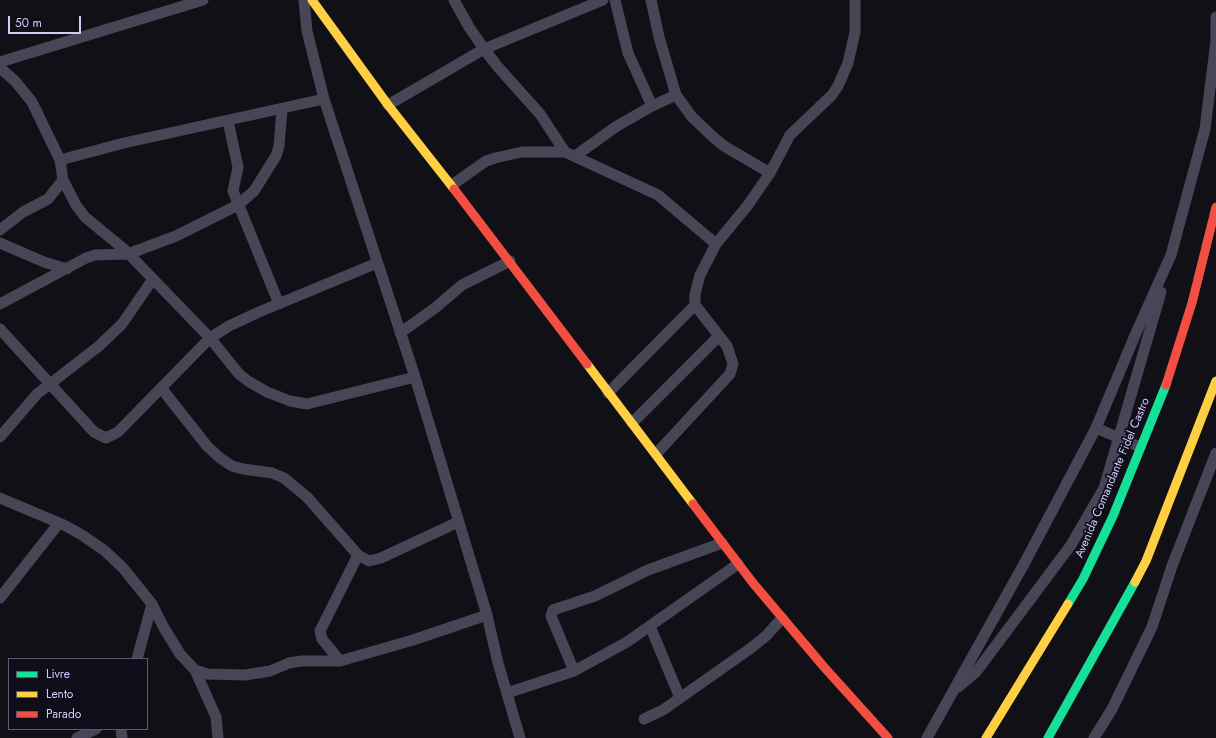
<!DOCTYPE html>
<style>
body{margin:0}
#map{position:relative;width:1216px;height:738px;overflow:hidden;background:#111017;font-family:Jost,sans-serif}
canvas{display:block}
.legend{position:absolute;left:8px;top:658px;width:140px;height:72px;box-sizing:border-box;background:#0f0d1a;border:1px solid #5d5973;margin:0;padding:5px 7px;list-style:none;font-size:12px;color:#d2ccf9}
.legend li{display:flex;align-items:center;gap:8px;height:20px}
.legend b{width:20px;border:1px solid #5d5973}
.scale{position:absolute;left:8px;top:16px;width:73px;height:18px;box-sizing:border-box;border:2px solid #d2ccf9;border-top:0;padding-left:5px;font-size:12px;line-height:14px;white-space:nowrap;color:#d2ccf9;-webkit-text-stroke:3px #0f0d1a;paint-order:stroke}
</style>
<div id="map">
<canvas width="1216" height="738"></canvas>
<ul class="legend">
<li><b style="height:5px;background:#16e098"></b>Livre</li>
<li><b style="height:5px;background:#ffcf43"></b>Lento</li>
<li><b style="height:5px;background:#f24e42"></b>Parado</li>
</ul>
<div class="scale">50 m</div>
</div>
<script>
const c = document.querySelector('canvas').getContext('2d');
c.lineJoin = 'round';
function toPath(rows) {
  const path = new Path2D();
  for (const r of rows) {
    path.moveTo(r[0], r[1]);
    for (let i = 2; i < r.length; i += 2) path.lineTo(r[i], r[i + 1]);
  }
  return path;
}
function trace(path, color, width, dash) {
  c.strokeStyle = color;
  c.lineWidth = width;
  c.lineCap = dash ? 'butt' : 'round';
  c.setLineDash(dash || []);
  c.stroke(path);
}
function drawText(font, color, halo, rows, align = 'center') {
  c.font = font + ' Jost,sans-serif';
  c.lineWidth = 3.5;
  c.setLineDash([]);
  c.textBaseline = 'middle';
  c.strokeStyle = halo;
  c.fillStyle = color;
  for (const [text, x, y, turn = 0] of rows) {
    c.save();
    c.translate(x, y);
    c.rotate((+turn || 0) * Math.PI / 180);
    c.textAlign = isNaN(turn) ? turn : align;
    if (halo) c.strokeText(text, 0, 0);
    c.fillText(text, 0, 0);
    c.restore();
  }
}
const street = toPath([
 [304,0,307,31,324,99,415,377,487,615,498,663,520,738],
 [454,0,469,27,484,49,498,67,540,114,565,152,658,195,716,244],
 [615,0,628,53,652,106],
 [651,0,659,37,676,95,692,117,712,136,724,146,770,173],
 [0,62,203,0],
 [0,68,15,81,32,102,60,160,63,180,76,205,85,217,125,250,210,338,239,374,248,381,267,392,290,401,307,404,415,377],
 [388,105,484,49,603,0],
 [228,121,238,167,233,191,279,304],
 [575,156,617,126,652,106,676,95],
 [60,160,124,143,324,99],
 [452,185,486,161,495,158,522,152,565,152],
 [0,230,23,212,48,199,63,180],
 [0,243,44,262,67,269],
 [0,304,86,258,95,255,128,254,176,236,238,205,254,191,276,156,279,146,282,109],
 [0,329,94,432,106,438,118,432,210,338,229,326,259,312,377,263],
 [400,333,435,308,462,285,510,261],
 [162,389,207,446,220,458,232,466,243,469,272,473,284,478,307,497,358,555,369,561,381,558,458,522],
 [608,393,695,305],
 [632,423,719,336],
 [1096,428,1140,447],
 [0,437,37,394,99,346,122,324,153,279],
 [656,454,730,374,733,364,727,346,695,305,695,294,700,275,716,244,748,205,770,173,790,135,832,95,838,86,848,63,855,32,855,0],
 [0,498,64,525,82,535,105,551,123,568,152,604,164,628,180,654,195,670,207,674,245,675,270,671,289,663,301,661,340,661,413,640,487,615],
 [0,598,59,523],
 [650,626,680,698],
 [137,659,152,604],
 [340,661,322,639,320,631,358,555],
 [195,670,216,717,218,738],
 [574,671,551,616,553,610,595,596,648,570,722,543],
 [958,687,976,672,1071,545,1104,488,1161,292],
 [507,693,574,671,627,642,738,564],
 [644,719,663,710,751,648,767,635,782,618],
 [121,729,122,738],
 [77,738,96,729],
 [927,738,1024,564,1096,428,1136,333,1171,255,1205,129,1216,41,1216,17],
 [1094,738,1112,709,1152,627,1172,566,1216,453]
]);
const fast = toPath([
 [1068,604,1083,579,1113,516,1166,385],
 [1048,738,1135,582]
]);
const slow = toPath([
 [312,0,388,105,454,189],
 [587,364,693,504],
 [1135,582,1146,561,1216,381],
 [986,738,1068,604]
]);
const jam = toPath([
 [454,189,587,364],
 [1166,385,1192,303,1216,207],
 [693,504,753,583,824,667,888,738]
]);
const streetNames = [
 ["Avenida Comandante Fidel Castro",1113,478,-67]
];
trace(street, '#474657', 11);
trace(fast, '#16e098', 9);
trace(slow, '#ffcf43', 9);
trace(jam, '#f24e42', 9);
drawText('12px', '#d2ccf9', '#0f0d1a', streetNames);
</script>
